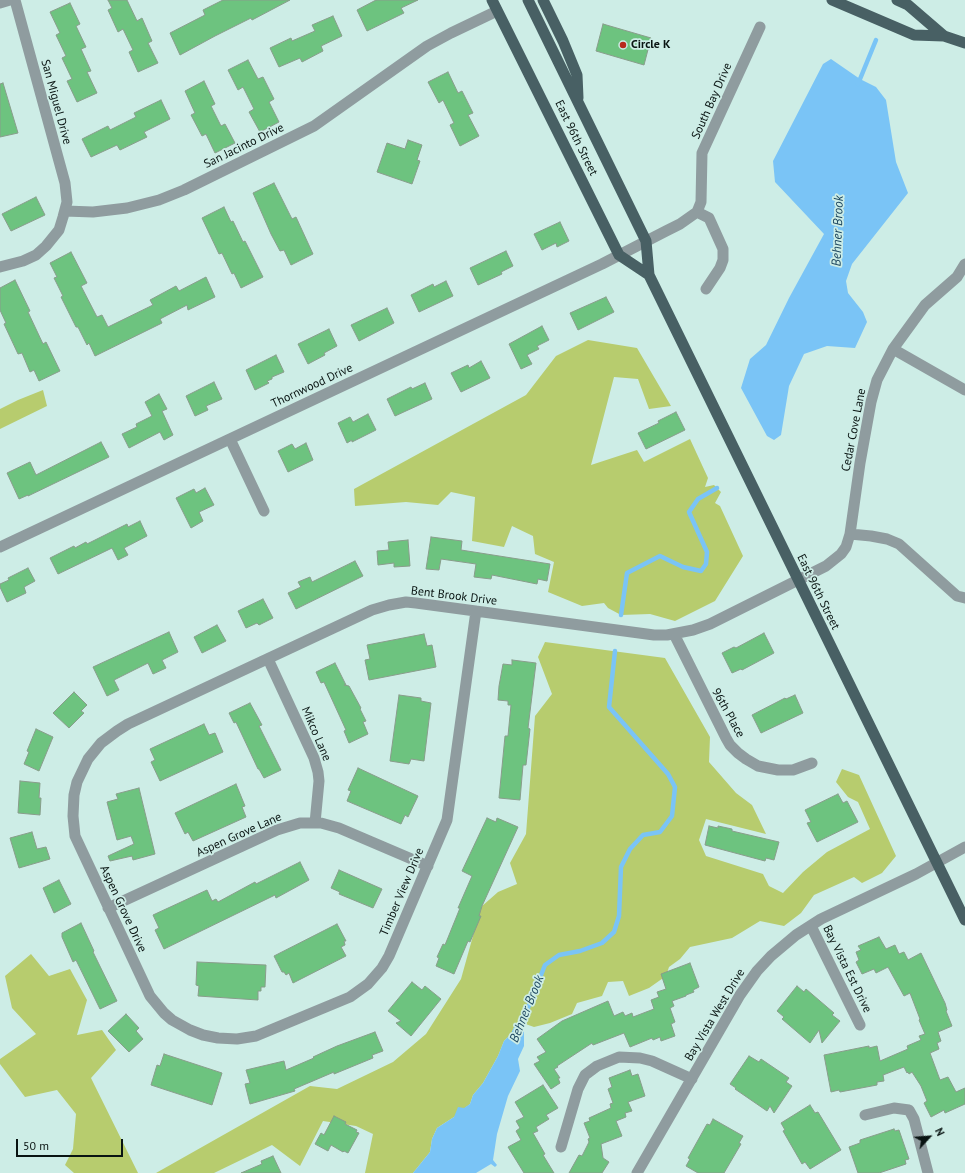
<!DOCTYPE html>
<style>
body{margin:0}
#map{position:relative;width:965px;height:1173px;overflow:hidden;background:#cdede6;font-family:"PT Sans",sans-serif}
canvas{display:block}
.north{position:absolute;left:909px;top:1117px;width:40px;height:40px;-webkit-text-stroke:3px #cdede6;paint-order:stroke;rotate:64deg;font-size:11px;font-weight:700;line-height:16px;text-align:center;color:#091412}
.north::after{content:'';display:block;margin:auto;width:14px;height:18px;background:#091412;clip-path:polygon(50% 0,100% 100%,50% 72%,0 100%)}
.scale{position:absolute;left:16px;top:1139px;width:107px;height:18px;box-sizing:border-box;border:2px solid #091412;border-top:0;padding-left:5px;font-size:12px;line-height:14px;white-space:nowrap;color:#091412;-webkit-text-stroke:3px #cdede6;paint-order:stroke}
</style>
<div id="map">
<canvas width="965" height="1173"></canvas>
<div class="north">N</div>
<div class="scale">50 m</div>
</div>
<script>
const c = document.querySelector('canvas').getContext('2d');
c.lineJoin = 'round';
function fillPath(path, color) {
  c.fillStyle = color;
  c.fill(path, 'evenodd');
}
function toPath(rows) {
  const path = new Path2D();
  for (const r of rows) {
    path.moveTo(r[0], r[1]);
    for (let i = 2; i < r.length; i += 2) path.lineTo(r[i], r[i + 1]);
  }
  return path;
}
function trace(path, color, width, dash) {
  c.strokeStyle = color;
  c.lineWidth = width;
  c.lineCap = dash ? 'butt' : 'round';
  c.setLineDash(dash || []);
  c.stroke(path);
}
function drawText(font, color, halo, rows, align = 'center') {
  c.font = font + ' "PT Sans",sans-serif';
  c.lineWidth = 3.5;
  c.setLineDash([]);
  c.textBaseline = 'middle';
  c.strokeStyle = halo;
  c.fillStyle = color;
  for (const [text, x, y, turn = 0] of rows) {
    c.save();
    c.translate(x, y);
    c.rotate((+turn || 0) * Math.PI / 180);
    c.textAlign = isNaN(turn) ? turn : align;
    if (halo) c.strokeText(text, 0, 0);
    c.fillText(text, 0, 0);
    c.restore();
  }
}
const green = toPath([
 [588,340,637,348,671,406,649,409,638,379,614,377,591,465,637,450,644,462,690,439,708,478,705,487,714,485,721,492,715,503,720,506,743,556,715,601,675,621,650,614,621,615,608,608,604,603,582,606,548,592,554,562,535,554,533,536,512,526,504,547,472,541,475,497,451,492,438,505,406,502,355,506,354,489,526,395,556,356],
 [43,390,47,406,0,429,0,409,18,400],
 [545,642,665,658,710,737,709,762,736,793,752,805,766,834,706,819,699,840,706,856,763,874,769,886,783,893,803,872,827,852,870,829,858,802,848,797,836,782,842,769,859,775,896,856,882,873,862,883,854,877,814,895,801,913,784,926,760,921,732,938,690,947,680,959,669,967,666,976,649,988,629,996,623,981,608,982,602,996,577,1003,572,1014,550,1023,534,1027,520,1022,515,1025,511,1034,504,1041,498,1056,483,1083,473,1095,470,1104,454,1117,437,1128,432,1139,430,1152,413,1173,365,1173,373,1134,356,1126,323,1121,300,1166,272,1145,214,1173,156,1173,310,1086,337,1089,393,1062,426,1034,461,979,481,907,498,892,517,884,510,863,526,834,535,716,552,694,538,657],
 [31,954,49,976,70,969,87,1000,77,1035,102,1030,116,1050,91,1078,138,1173,74,1173,65,1165,73,1149,76,1114,57,1090,25,1097,0,1064,0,1059,36,1034,12,1008,5,976]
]);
const water = toPath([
 [831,59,860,79,876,87,886,100,896,162,908,193,852,264,846,281,848,293,863,312,867,322,855,348,827,346,804,354,789,386,781,435,774,440,767,436,741,388,750,359,766,345,789,298,824,234,775,182,773,161,823,64],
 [520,1022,524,1023,524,1046,518,1059,520,1071,508,1096,497,1134,493,1160,497,1165,495,1167,491,1164,476,1173,413,1173,430,1152,432,1139,437,1128,454,1117,458,1107,464,1108,470,1104,473,1095,483,1083,498,1056,504,1041,511,1034,515,1025]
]);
const stream = toPath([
 [858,84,876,40],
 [621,615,627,573,660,556,683,567,701,571,706,564,707,552,689,512,698,499,717,488],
 [520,1028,545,965,559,955,580,951,602,943,614,932,619,916,621,867,630,849,643,835,660,832,672,816,675,787,668,774,609,707,615,651]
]);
const building = toPath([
 [108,0,127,0,137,21,142,18,152,41,148,43,158,63,138,72,129,52,133,50,123,29,118,32,108,10,112,8,108,0],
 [223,0,290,0,252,20,251,18,215,36,180,55,170,33,205,15,203,10,223,0],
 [376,0,418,0,401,8,404,13,367,31,357,10,376,0],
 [70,3,80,24,76,26,86,47,81,49,91,71,87,72,97,93,77,102,67,81,72,79,62,58,66,56,56,35,60,33,50,12,70,3],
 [333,16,342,36,321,46,323,51,302,62,300,58,279,67,270,48,291,38,292,41,315,31,312,25,333,16],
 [603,24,651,38,644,65,596,51,603,24],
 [248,60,258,79,263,77,274,99,269,102,279,122,260,132,249,112,254,109,243,87,238,90,228,70,248,60],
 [448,72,458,93,462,91,473,113,468,115,479,136,460,146,450,125,454,123,443,100,439,103,428,82,448,72],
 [204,81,215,104,211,106,221,126,225,124,235,143,215,153,206,134,202,136,191,115,195,113,185,91,204,81],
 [3,83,18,133,0,137,0,84,3,83],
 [161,100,170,119,144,132,147,137,120,150,117,145,91,157,82,139,108,126,110,130,136,117,134,113,161,100],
 [408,140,422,145,417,160,420,161,412,184,377,172,387,143,405,149,408,140],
 [274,183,292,219,296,217,313,254,291,265,284,250,280,251,271,234,253,193,274,183],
 [36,197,45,215,11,231,2,214,36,197],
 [224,207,231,222,233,221,243,242,245,241,263,277,241,288,234,273,232,274,222,253,219,254,202,218,224,207],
 [560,222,569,241,557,247,556,243,542,250,534,234,560,222],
 [506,251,513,266,501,272,502,274,478,285,470,268,506,251],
 [71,252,87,283,81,286,97,317,102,315,108,327,153,305,150,300,176,286,179,291,206,277,215,297,188,310,187,305,160,319,162,323,95,356,89,343,87,345,78,327,76,327,61,297,63,296,54,278,57,277,50,263,71,252],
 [15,280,30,311,28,312,43,344,46,342,60,371,39,381,34,370,30,372,22,353,18,354,4,324,6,323,0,310,0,288,15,280],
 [446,281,453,296,419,312,411,295,433,284,434,287,446,281],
 [606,297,614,312,578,330,570,313,606,297],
 [387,308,394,323,359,341,351,325,387,308],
 [542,326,549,340,537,346,539,349,527,355,532,364,521,369,509,344,542,326],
 [329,329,337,346,324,353,325,355,308,364,298,344,329,329],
 [276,355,284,372,272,377,272,379,267,381,269,383,255,390,246,370,276,355],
 [481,361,490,378,461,392,451,373,468,365,469,368,481,361],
 [214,382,222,399,206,406,208,410,195,416,186,396,214,382],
 [425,383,432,399,395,416,387,399,411,387,412,389,425,383],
 [159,394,167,409,162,411,173,435,164,440,160,432,129,448,122,434,137,427,136,424,152,416,145,402,159,394],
 [676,412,685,430,646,449,638,433,659,423,658,421,676,412],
 [368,414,376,430,352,442,352,440,347,443,338,423,350,417,353,422,368,414],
 [101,442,109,457,28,496,28,495,19,499,7,473,30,462,36,475,101,442],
 [306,443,313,460,288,472,278,451,292,444,295,449,306,443],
 [205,488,214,505,199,512,203,521,191,528,176,498,194,489,196,493,205,488],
 [140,521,147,536,124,548,128,555,118,560,112,548,58,574,50,558,74,546,75,548,86,542,87,544,127,524,128,527,140,521],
 [431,537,462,541,461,550,550,564,547,581,538,579,537,584,492,575,491,579,474,577,476,564,441,559,439,570,426,569,431,537],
 [408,540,410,566,394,567,394,563,378,565,377,551,389,550,388,542,408,540],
 [355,561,363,576,296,609,288,593,301,587,298,582,310,577,312,582,355,561],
 [28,568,35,581,24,587,26,593,7,602,0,587,0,584,9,580,8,578,28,568],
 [263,599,273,618,259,625,257,623,246,628,238,611,263,599],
 [217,625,226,641,202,653,194,637,217,625],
 [169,632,178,652,162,660,166,668,153,674,148,663,114,680,119,690,107,696,93,667,169,632],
 [764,633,774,653,742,670,741,669,732,673,722,653,734,647,736,648,764,633],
 [424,634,427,646,432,645,436,667,369,680,365,660,370,659,367,645,424,634],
 [512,660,536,663,528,728,530,729,526,765,523,765,520,800,499,798,505,736,508,736,511,705,508,705,508,701,498,700,499,686,503,664,512,665,512,660],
 [335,663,346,685,344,685,349,686,361,708,360,709,366,721,363,722,368,734,349,743,344,731,346,730,324,682,321,683,316,672,335,663],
 [74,692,87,705,81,711,84,713,69,728,53,713,74,692],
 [399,695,421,698,421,701,431,703,424,761,411,759,409,764,390,761,399,695],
 [795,695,803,713,761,733,752,715,785,698,786,699,795,695],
 [250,703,262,725,259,726,281,770,264,778,259,769,258,769,236,722,234,723,229,713,250,703],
 [204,724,209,735,215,733,223,752,160,781,151,762,155,760,150,749,204,724],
 [36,729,53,737,39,771,24,764,29,752,27,751,36,729],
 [358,768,418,796,408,817,405,815,401,824,347,801,351,791,348,790,358,768],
 [20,781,40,783,39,798,41,798,40,815,18,813,20,781],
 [236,784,245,806,242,807,246,817,193,841,188,832,185,834,175,813,236,784],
 [139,788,155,854,133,860,132,856,110,861,108,856,134,844,131,836,117,840,107,802,118,799,116,794,139,788],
 [838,794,843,803,847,801,858,822,817,842,807,823,811,822,805,810,838,794],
 [487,818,496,822,497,818,518,827,482,906,479,916,481,916,470,942,468,941,454,974,436,966,439,958,437,957,443,944,445,945,460,908,458,908,472,876,462,871,487,818],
 [709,826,718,828,718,826,732,829,732,831,779,842,774,860,766,858,765,861,705,845,709,826],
 [32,832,37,849,46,847,50,859,19,868,10,838,32,832],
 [300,862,309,880,276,898,275,895,164,949,155,930,159,928,153,915,207,890,212,901,216,899,218,902,255,882,256,884,300,862],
 [339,870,382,889,373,908,339,894,340,892,331,888,339,870],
 [59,880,71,904,54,913,43,888,59,880],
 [81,923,94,951,93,952,117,1001,100,1009,76,960,73,962,62,937,62,933,81,923],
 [337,924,346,941,344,941,345,945,341,947,346,956,293,983,289,973,286,975,284,972,282,972,274,956,337,924],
 [879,937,886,949,895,945,899,954,904,952,908,960,921,953,945,1003,947,1010,946,1011,952,1026,938,1032,941,1041,937,1043,939,1049,930,1053,940,1080,948,1077,956,1092,965,1088,965,1104,945,1113,944,1110,931,1117,924,1103,927,1101,921,1086,912,1072,909,1074,908,1072,907,1073,904,1067,883,1075,884,1081,877,1082,877,1085,840,1092,839,1090,831,1092,824,1055,869,1046,869,1048,877,1046,880,1061,908,1049,907,1046,921,1040,919,1036,925,1034,919,1020,920,1019,910,993,904,996,888,967,876,973,874,969,862,974,856,962,859,960,856,952,861,950,858,946,879,937],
 [197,962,266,965,265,987,261,987,261,991,258,991,258,1000,198,996,199,986,196,985,197,962],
 [690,963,699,987,693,990,694,992,686,995,686,996,672,1001,674,1006,670,1008,675,1022,671,1024,675,1036,661,1041,660,1037,653,1040,652,1038,630,1047,624,1033,593,1045,592,1043,557,1066,558,1067,554,1069,560,1078,558,1078,560,1083,551,1089,534,1064,540,1061,537,1057,546,1052,537,1039,562,1021,608,1001,614,1016,623,1012,625,1016,632,1013,633,1017,654,1009,651,1000,659,997,657,992,666,989,661,974,690,963],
 [412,982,422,990,425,986,441,999,411,1036,396,1023,401,1021,388,1011,412,982],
 [797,986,804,992,806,989,834,1013,832,1015,840,1021,822,1043,819,1030,810,1043,782,1019,784,1017,777,1011,797,986],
 [126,1014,139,1028,136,1031,143,1039,129,1052,108,1031,126,1014],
 [375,1032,383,1051,372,1055,373,1058,334,1074,334,1072,294,1089,295,1091,250,1104,245,1084,250,1083,246,1070,284,1061,286,1070,314,1058,313,1057,337,1046,375,1032],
 [164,1054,222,1073,212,1105,151,1085,157,1065,160,1066,164,1054],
 [749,1056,759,1062,761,1059,789,1078,786,1082,792,1086,774,1113,770,1106,767,1111,735,1089,736,1088,730,1084,749,1056],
 [630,1070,632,1076,638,1074,645,1096,628,1102,632,1111,625,1113,626,1117,616,1121,622,1136,601,1144,603,1158,609,1162,602,1173,569,1173,579,1155,582,1156,589,1142,588,1139,590,1138,584,1123,590,1121,589,1118,611,1108,610,1104,613,1103,608,1089,612,1087,609,1078,630,1070],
 [543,1085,558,1108,546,1115,549,1119,536,1127,538,1131,533,1133,545,1154,543,1155,554,1173,524,1173,508,1147,521,1140,516,1131,520,1128,516,1121,524,1117,515,1102,543,1085],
 [810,1105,815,1113,818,1112,841,1150,810,1169,805,1162,802,1164,783,1131,785,1130,781,1123,810,1105],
 [334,1116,346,1122,345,1124,357,1130,356,1132,359,1133,348,1153,344,1151,343,1152,331,1145,328,1151,315,1144,321,1133,324,1135,334,1116],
 [713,1119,743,1136,739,1143,741,1144,724,1173,698,1173,686,1166,690,1159,688,1158,707,1124,710,1125,713,1119],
 [894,1129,895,1131,899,1130,909,1159,905,1160,906,1164,879,1173,858,1173,849,1147,860,1143,860,1140,894,1129],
 [273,1156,281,1173,241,1173,262,1164,261,1161,273,1156]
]);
const minor = toPath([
 [0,3,10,0],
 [65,211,93,212,127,208,159,200,184,190,314,126,427,46,451,33,497,11],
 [0,267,23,261,36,255,46,246,59,230,63,217,67,202,65,183,15,0],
 [706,289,720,268,723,260,723,249,709,218,697,212,701,202,702,153,760,27],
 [893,349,965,390],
 [230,439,264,511],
 [850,534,871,536,887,539,899,544,957,596,965,598],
 [0,547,602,264,666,231,680,224,697,212],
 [476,611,447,820,389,956,382,968,368,984,350,997,256,1036,237,1039,218,1038,203,1035,190,1030,172,1020,164,1013,150,996,75,836,73,816,74,795,77,782,88,759,101,743,117,731,128,724,372,610,389,605,406,602,416,603,654,635,667,635,693,630,710,624,826,566,841,554,846,547,850,534,860,463,871,402,877,380,893,349,925,305,957,277,965,264],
 [674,634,726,738,730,745,738,753,746,759,758,766,778,770,793,770,812,763],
 [268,659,314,758,318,772,319,781,315,823],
 [108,908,277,830,300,823,321,823,339,828,428,866],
 [811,926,860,1025],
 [865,1115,894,1108,909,1110,914,1119,928,1173],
 [561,1147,578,1089,585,1075,597,1066,619,1057,640,1058,652,1061,692,1079],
 [637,1173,740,995,757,971,771,956,796,935,821,919,916,874,965,847]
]);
const primary = toPath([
 [492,0,619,255,649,275],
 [528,0,646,241,649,275,965,920],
 [543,0,563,41,577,75,578,98],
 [832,0,914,35,944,36,965,43],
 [897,0,908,5,944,36]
]);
const markers = [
 [623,45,4,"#b82a1d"]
];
const poiNames = [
 ["Circle K",631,45]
];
const streetNames = [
 ["South Bay Drive",712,101,-66],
 ["San Miguel Drive",56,102,75],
 ["East 96th Street",576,138,64],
 ["San Jacinto Drive",244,146,-26],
 ["Thornwood Drive",312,386,-25],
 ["Cedar Cove Lane",854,430,-79],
 ["East 96th Street",818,592,64],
 ["Bent Brook Drive",454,596,7],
 ["96th Place",728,713,61],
 ["Mikco Lane",316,734,67],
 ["Aspen Grove Lane",239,835,-24],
 ["Timber View Drive",402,892,-67],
 ["Aspen Grove Drive",123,909,65],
 ["Bay Vista Est Drive",847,969,64],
 ["Bay Vista West Drive",715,1015,-59]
];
const waterNames = [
 ["Behner Brook",838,231,-88],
 ["Behner Brook",527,1009,-68]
];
fillPath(green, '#b7cc6e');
fillPath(water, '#7ac4f6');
trace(stream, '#7ac4f6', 4.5);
fillPath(building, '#6dc37f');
trace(building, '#889d8b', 1);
trace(minor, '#8f9c9f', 11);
trace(primary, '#486064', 11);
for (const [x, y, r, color] of markers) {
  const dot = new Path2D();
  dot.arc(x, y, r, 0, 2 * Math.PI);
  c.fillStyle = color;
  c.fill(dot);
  trace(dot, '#cdede6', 1.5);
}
drawText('bold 12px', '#091412', '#cdede6', poiNames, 'left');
drawText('12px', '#091412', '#cdede6', streetNames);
drawText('italic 13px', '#1d465f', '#cdede6', waterNames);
</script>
